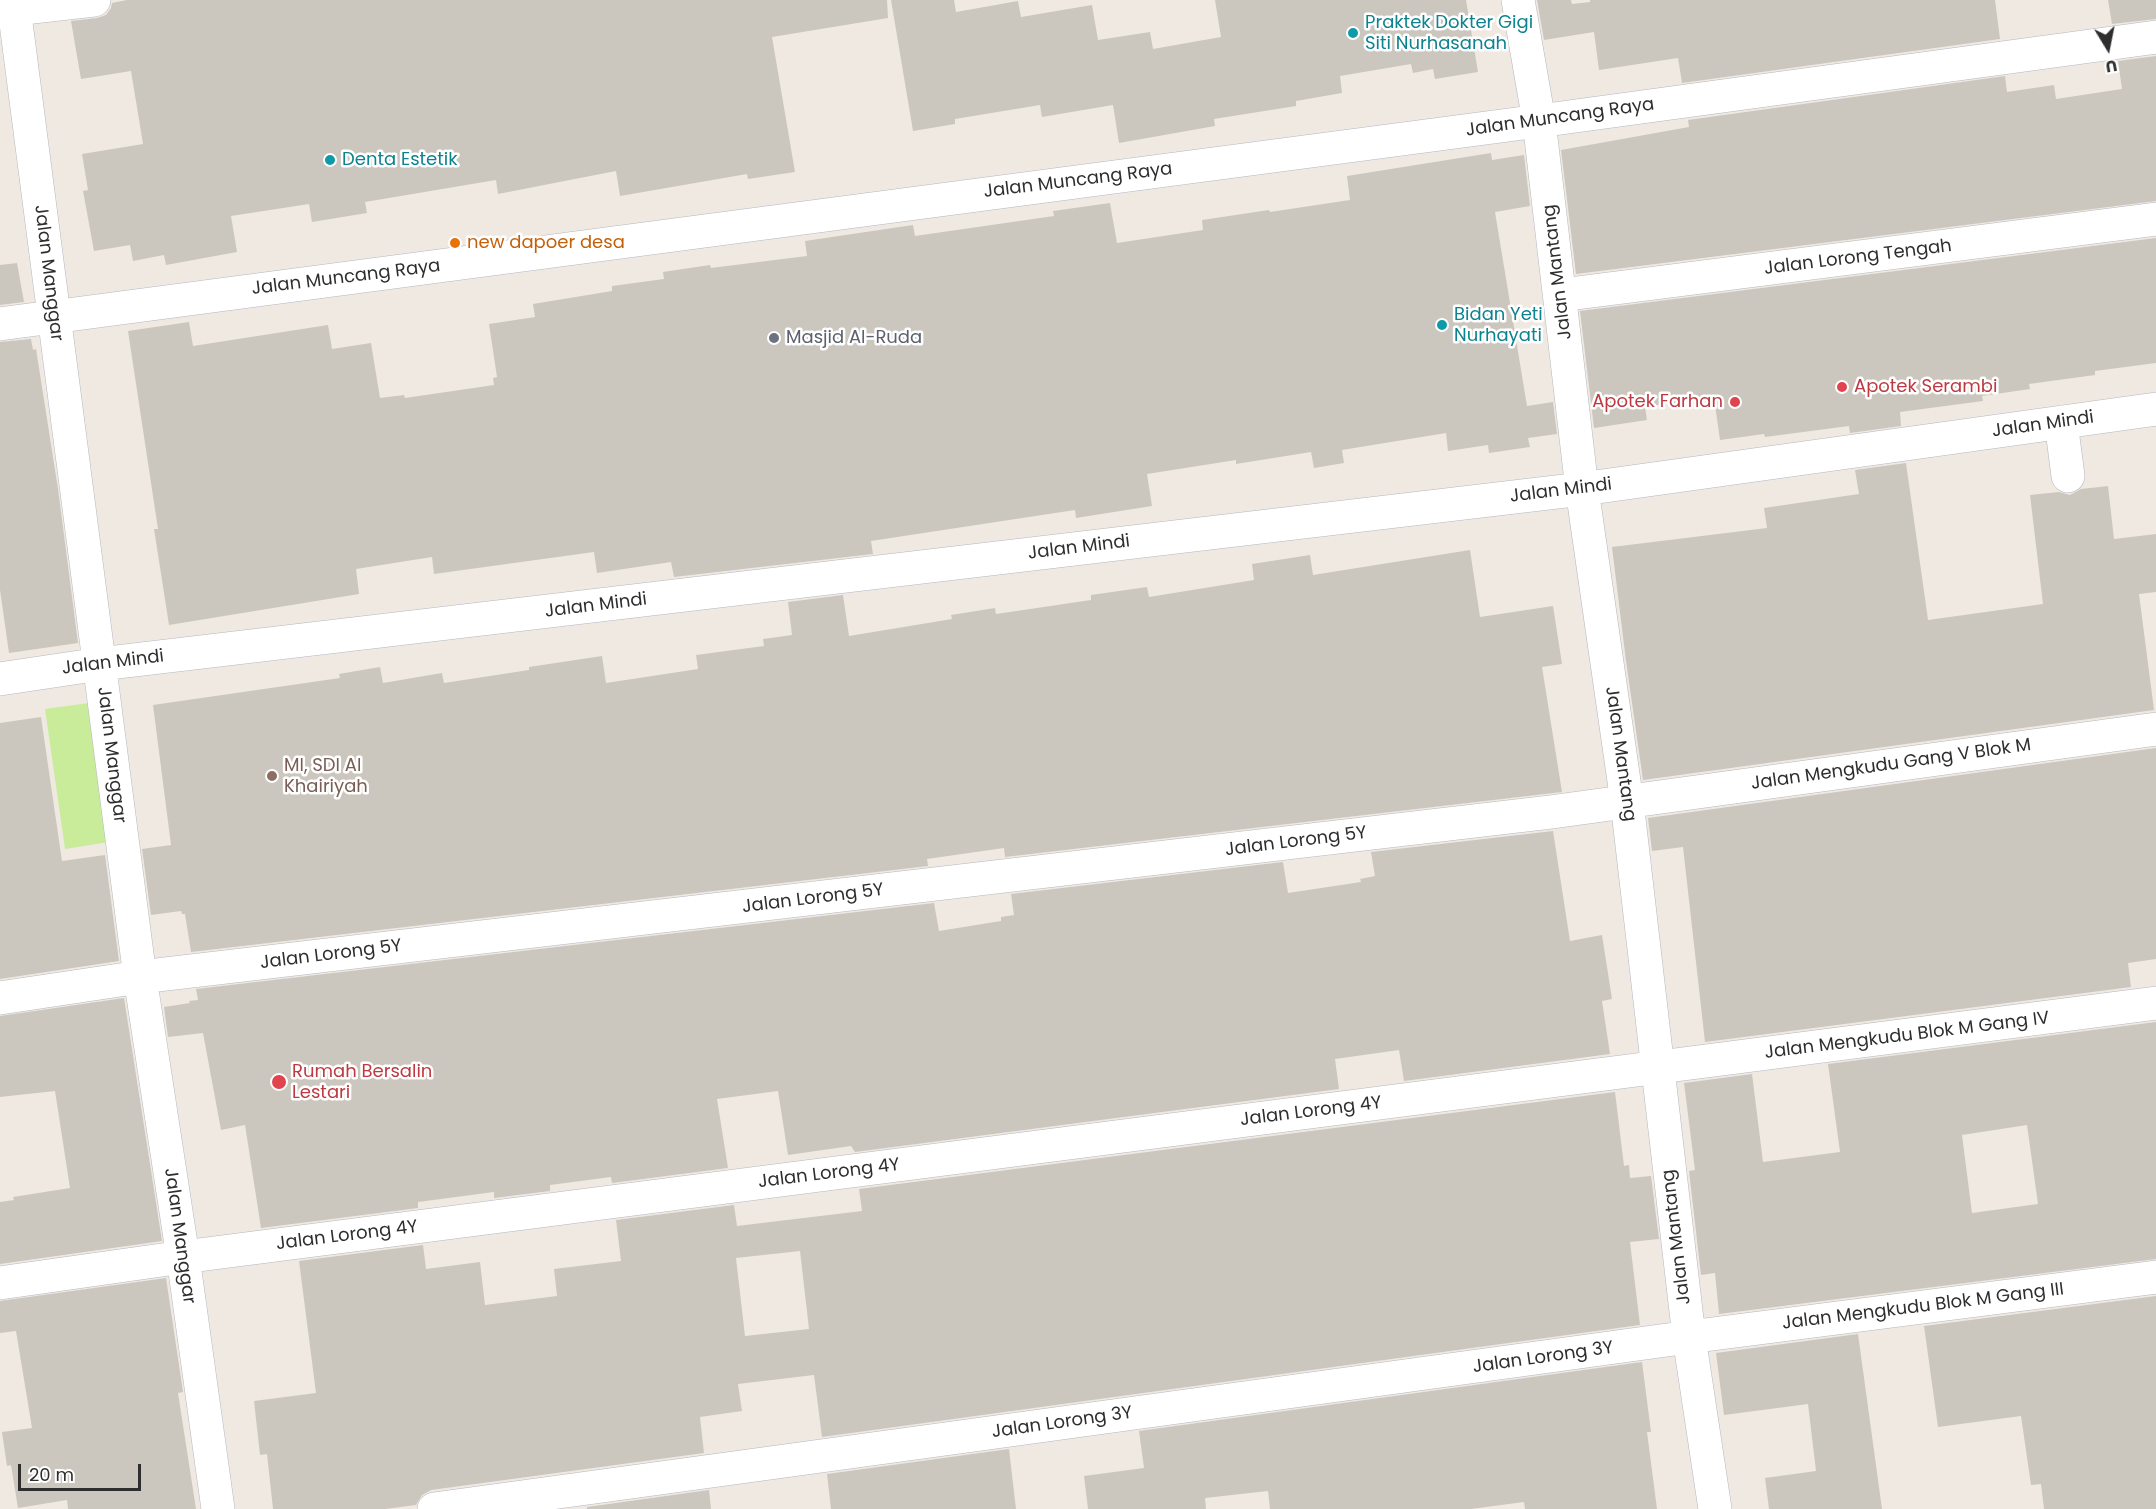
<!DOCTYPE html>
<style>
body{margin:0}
#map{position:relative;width:2156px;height:1509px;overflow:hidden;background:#efe9e1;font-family:Poppins,sans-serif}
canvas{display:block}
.north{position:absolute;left:2078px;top:18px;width:60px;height:60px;-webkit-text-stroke:4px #fff;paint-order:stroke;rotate:170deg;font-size:16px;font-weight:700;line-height:24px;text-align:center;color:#2e2e2e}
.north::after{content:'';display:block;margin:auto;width:21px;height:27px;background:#2e2e2e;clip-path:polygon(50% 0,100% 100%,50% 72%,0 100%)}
.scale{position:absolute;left:18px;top:1464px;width:123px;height:27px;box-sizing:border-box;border:3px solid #2e2e2e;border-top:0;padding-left:8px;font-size:18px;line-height:21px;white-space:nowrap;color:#2e2e2e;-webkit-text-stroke:4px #fff;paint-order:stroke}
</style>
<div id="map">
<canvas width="2156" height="1509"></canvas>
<div class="north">U</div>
<div class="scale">20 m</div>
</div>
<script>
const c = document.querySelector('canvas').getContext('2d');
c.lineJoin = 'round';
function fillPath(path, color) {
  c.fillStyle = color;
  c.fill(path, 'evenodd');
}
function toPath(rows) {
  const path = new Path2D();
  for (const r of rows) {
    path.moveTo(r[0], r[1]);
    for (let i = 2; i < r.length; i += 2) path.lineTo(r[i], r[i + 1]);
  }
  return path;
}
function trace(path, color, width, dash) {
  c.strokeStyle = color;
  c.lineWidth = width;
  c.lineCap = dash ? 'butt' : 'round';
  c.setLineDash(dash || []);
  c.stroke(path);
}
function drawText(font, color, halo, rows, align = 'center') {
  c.font = font + ' Poppins,sans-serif';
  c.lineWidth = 5;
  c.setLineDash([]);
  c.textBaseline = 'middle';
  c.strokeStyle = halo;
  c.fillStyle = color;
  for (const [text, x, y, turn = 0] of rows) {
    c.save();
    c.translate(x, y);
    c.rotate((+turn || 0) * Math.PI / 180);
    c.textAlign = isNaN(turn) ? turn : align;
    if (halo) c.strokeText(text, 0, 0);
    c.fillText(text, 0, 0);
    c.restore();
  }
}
const pitch = toPath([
 [89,703,109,842,65,849,45,709]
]);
const building = toPath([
 [127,0,887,0,888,18,772,37,795,172,748,179,747,174,620,196,616,171,498,194,496,180,365,202,367,213,312,222,309,204,231,216,237,252,166,265,164,255,133,261,130,245,94,251,83,191,88,190,82,154,143,144,131,71,81,79,71,21,97,18,106,15,111,8,112,3],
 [891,0,954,0,956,12,1018,1,1021,17,1092,5,1098,40,1150,32,1153,49,1221,37,1215,0,1466,0,1478,72,1435,79,1433,69,1413,73,1411,64,1340,76,1342,93,1296,101,1296,106,1214,119,1215,126,1119,143,1113,105,1042,117,1040,105,955,119,955,124,913,131],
 [1537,0,1571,0,1572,4,1590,2,1590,0,1995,0,2000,39,1682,83,1678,58,1599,70,1594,32,1544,40],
 [2108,0,2156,0,2156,19,2112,24],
 [2156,56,2156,201,1576,274,1561,150,1689,127,1688,120,2005,76,2007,92,2054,85,2056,99,2122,89,2118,61],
 [1491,153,1492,160,1524,155,1530,206,1495,212,1527,406,1553,402,1557,434,1528,438,1530,447,1489,453,1488,445,1448,451,1446,433,1342,450,1344,463,1314,468,1311,452,1236,464,1236,460,1147,474,1152,506,1076,518,1075,510,871,541,873,554,674,577,671,562,597,573,594,552,434,574,432,557,356,569,359,594,169,625,154,529,158,529,128,331,189,322,193,346,328,325,332,349,371,343,380,398,404,395,405,398,494,385,493,378,497,377,489,324,535,317,533,304,612,291,612,286,664,279,663,272,710,265,711,268,807,256,805,241,913,225,915,236,1054,216,1053,211,1110,203,1117,243,1203,230,1202,220,1269,210,1270,212,1350,200,1347,176],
 [2156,238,2156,363,2095,371,2095,375,2029,384,2030,389,1982,396,1983,401,1900,412,1901,426,1850,433,1849,426,1765,437,1764,434,1720,440,1714,398,1645,407,1647,420,1594,428,1580,311],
 [17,263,24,302,0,305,0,265],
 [31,339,33,350,36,349,58,489,78,643,9,653,0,590,0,342],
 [1906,463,1928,620,2043,604,2030,495,2059,492,2070,495,2081,489,2108,486,2114,539,2156,534,2156,592,2139,594,2154,710,1643,780,1626,661,1612,547,1767,528,1764,508,1859,494,1855,470],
 [1470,550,1480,617,1553,606,1562,664,1542,667,1562,792,1005,857,1004,848,927,859,928,866,191,952,185,914,182,914,181,911,151,915,142,849,171,845,153,705,340,678,339,674,380,667,383,683,442,673,444,683,529,670,529,667,602,656,606,683,698,669,696,655,764,646,763,639,792,635,788,602,843,595,849,636,952,619,951,615,995,608,996,614,1091,600,1091,595,1147,587,1149,597,1254,580,1252,564,1310,555,1313,575],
 [41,717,62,861,105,855,119,961,0,979,0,723],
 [2156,748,2156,959,2128,963,2131,987,1705,1042,1683,847,1652,851,1648,818],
 [1553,831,1570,941,1602,935,1612,999,1602,1001,1610,1054,1404,1081,1399,1050,1335,1059,1339,1089,855,1152,851,1146,788,1155,778,1091,717,1099,728,1168,612,1183,611,1177,550,1185,550,1191,494,1198,494,1192,418,1202,418,1208,261,1228,245,1125,221,1130,203,1033,168,1037,164,1007,190,1003,189,1001,198,1000,196,989,934,903,939,931,1001,921,1001,917,1014,915,1011,894,1283,862,1288,893,1361,882,1360,879,1375,876,1371,852],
 [124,998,162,1241,0,1264,0,1202,14,1200,13,1197,70,1188,55,1091,0,1097,0,1016],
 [2156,1022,2156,1259,1719,1314,1715,1273,1701,1275,1689,1171,1695,1170,1684,1083,1752,1074,1763,1162,1840,1152,1828,1064],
 [2027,1125,2038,1204,1972,1213,1962,1135],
 [1615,1092,1624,1166,1629,1165,1630,1178,1651,1176,1659,1239,1630,1242,1640,1325,822,1437,814,1375,738,1384,742,1411,700,1417,704,1453,431,1490,422,1495,416,1505,385,1509,273,1509,267,1454,260,1455,254,1401,316,1393,299,1261,423,1245,426,1269,480,1262,485,1305,557,1296,554,1269,621,1261,616,1220,734,1205,737,1226,862,1211,859,1189],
 [800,1251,809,1329,745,1336,736,1258],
 [166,1278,183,1392,178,1393,196,1509,68,1509,67,1500,18,1508,11,1465,7,1466,2,1432,32,1428,16,1331,0,1333,0,1301],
 [2156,1296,2156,1509,2044,1509,2041,1484,2031,1485,2021,1416,1938,1427,1924,1326],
 [1858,1334,1882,1509,1769,1509,1765,1478,1816,1471,1808,1404,1724,1415,1716,1353],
 [1642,1362,1651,1432,1647,1432,1657,1509,1525,1509,1524,1502,1471,1509,1270,1509,1268,1491,1205,1498,1206,1509,1088,1509,1084,1476,1144,1468,1139,1431],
 [1009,1449,1016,1509,831,1509,827,1474],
 [709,1490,711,1509,587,1509,587,1507]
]);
const minor = toPath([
 [13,0,140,977,183,1257,218,1509],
 [1518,0,1539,121,1582,489,1627,802,1689,1337,1715,1509],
 [15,9,94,0],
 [1561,295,2156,219],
 [0,324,1539,121,2156,37],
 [2061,422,2068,476],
 [0,679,100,664,1582,489,2156,409],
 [0,998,140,977,1551,812,2156,729],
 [0,1283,183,1257,2156,1003],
 [434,1509,1689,1337,2156,1277]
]);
const markers = [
 [1353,33,6,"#0f9aa8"],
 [330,160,6,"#0f9aa8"],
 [455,243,6,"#e8710a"],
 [1442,325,6,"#0f9aa8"],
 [774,338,6,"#6b7280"],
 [1842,387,6,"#e0444e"],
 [1735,402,6,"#e0444e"],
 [272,776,6,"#8d6e63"],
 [279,1082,8,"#e0444e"]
];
const cultureNames = [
 ["Praktek Dokter Gigi",1365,23],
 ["Siti Nurhasanah",1365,44],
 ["Denta Estetik",342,160],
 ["Bidan Yeti",1454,315],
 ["Nurhayati",1454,336]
];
const streetNames = [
 ["Jalan Muncang Raya",1560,118,-8],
 ["Jalan Muncang Raya",1078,181,-7],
 ["Jalan Lorong Tengah",1858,258,-7],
 ["Jalan Mantang",1558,272,-97],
 ["Jalan Manggar",48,273,83],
 ["Jalan Muncang Raya",346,278,-7],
 ["Jalan Mindi",2043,425,-8],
 ["Jalan Mindi",1561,491,-7],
 ["Jalan Mindi",1079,548,-7],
 ["Jalan Mindi",596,606,-7],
 ["Jalan Mindi",113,663,-7],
 ["Jalan Mantang",1620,754,82],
 ["Jalan Manggar",111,755,83],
 ["Jalan Mengkudu Gang V Blok M",1891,765,-8],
 ["Jalan Lorong 5Y",1296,842,-7],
 ["Jalan Lorong 5Y",813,899,-7],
 ["Jalan Lorong 5Y",331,955,-7],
 ["Jalan Mengkudu Blok M Gang IV",1907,1036,-7],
 ["Jalan Lorong 4Y",1311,1112,-7],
 ["Jalan Lorong 4Y",829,1174,-7],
 ["Jalan Manggar",179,1236,82],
 ["Jalan Lorong 4Y",347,1236,-7],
 ["Jalan Mantang",1677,1237,-97],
 ["Jalan Mengkudu Blok M Gang III",1923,1307,-7],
 ["Jalan Lorong 3Y",1543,1358,-8],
 ["Jalan Lorong 3Y",1062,1423,-8]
];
const foodNames = [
 ["new dapoer desa",467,243]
];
const worshipNames = [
 ["Masjid Al-Ruda",786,338]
];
const healthNames = [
 ["Apotek Serambi",1854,387],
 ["Apotek Farhan",1723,402,"right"],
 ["Rumah Bersalin",292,1072],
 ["Lestari",292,1093]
];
const educationNames = [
 ["MI, SDI Al",284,766],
 ["Khairiyah",284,787]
];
fillPath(pitch, '#c9ec9a');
fillPath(building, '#cbc7bf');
trace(minor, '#b4b7c1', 34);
trace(minor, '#fff', 33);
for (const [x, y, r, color] of markers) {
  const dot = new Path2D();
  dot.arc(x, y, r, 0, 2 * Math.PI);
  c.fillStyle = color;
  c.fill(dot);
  trace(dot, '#fff', 2);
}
drawText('18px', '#0d838f', '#fff', cultureNames, 'left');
drawText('18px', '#2e2e2e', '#fff', streetNames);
drawText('18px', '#c56008', '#fff', foodNames, 'left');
drawText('18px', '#5b616d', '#fff', worshipNames, 'left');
drawText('18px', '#be3a42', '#fff', healthNames, 'left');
drawText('18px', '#785e54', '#fff', educationNames, 'left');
</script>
